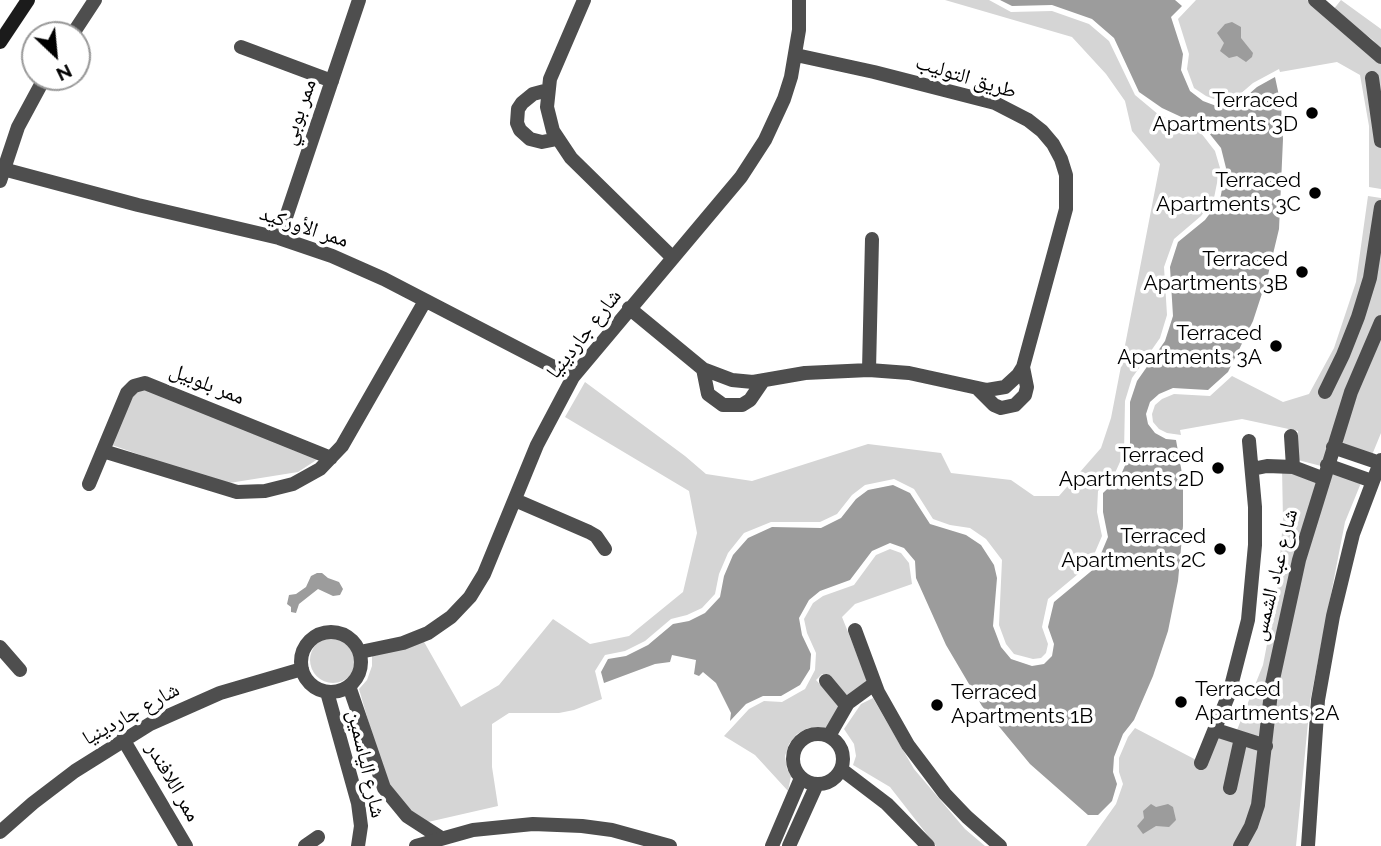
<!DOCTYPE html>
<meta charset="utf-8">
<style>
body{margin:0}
#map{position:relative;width:1381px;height:846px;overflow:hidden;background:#fff;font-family:Raleway,sans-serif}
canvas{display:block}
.north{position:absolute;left:21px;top:21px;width:70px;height:70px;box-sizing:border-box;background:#fff;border:2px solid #999;border-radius:50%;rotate:154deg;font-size:19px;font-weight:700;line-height:28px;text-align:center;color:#000}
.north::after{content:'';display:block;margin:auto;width:24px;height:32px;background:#000;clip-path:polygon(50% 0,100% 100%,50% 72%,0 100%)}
</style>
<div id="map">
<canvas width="1381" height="846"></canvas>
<div class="north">N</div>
</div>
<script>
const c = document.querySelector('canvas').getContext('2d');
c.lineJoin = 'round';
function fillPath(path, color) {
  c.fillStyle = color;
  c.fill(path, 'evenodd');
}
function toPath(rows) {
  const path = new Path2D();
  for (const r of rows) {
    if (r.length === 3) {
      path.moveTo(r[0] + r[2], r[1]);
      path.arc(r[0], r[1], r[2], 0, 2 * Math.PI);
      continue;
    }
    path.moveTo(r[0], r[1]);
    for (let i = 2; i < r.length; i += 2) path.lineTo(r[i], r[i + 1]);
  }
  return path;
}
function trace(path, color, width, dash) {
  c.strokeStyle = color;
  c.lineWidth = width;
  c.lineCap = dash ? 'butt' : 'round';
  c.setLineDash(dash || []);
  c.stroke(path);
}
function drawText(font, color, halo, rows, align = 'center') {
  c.font = font + ' Raleway,"Noto Naskh Arabic",sans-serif';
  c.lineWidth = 7;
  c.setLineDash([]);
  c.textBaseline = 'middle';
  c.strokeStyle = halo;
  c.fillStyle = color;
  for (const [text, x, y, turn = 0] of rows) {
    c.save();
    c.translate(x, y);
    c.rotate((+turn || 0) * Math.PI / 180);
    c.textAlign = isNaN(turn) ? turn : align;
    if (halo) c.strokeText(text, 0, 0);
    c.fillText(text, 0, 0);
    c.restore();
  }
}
const green = toPath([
 [945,0,989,0,1011,12,1052,11,1089,24,1109,41,1135,95,1159,115,1201,133,1215,151,1220,168,1214,198,1201,216,1174,239,1164,267,1167,315,1160,338,1132,378,1125,401,1124,453,1115,473,1098,491,1097,512,1102,536,1090,564,1048,599,1042,627,1048,644,1046,653,1041,658,1033,659,1014,654,1006,644,999,625,1002,560,986,539,970,528,950,525,933,519,914,489,894,479,865,485,852,495,837,514,820,522,771,522,744,533,728,553,719,574,715,594,702,608,687,615,671,619,645,641,625,651,605,655,595,671,602,699,574,710,559,713,509,713,492,724,492,767,498,806,428,822,406,807,385,779,359,689,367,680,372,666,372,656,423,640,461,707,499,685,553,619,590,644,629,636,683,592,697,533,689,491,565,417,585,382,685,456,706,474,752,481,868,444,941,453,951,473,1011,480,1034,496,1059,496,1101,448,1111,418,1160,164,1132,131,1125,101,1106,74,1072,37],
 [1196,0,1307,0,1368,45,1381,61,1381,189,1369,187,1369,126,1360,75,1337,62,1280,72,1279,69,1253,83,1239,95,1219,101,1206,96,1194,88,1187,69,1189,54,1178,19],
 [1341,0,1381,29,1381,50,1373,40,1333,10],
 [1368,196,1381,198,1381,319,1325,467,1298,460,1298,431,1242,419,1180,430,1181,435,1167,433,1159,429,1153,422,1152,414,1155,405,1162,399,1174,394,1210,396,1232,376,1283,402,1309,394,1334,348,1356,282],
 [1381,335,1381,433,1372,455,1340,443,1364,370],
 [146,389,321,457,298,472,223,484,112,445,132,394],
 [1282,467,1323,474,1263,741,1237,730,1263,665,1277,592,1283,521],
 [1333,467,1363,478,1345,522,1310,702,1296,846,1244,846,1303,556],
 [890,549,901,553,909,563,912,584,855,604,842,617,868,682,849,697,822,674,816,680,841,708,829,729,820,727,808,728,797,734,789,744,785,756,787,769,791,776,788,791,755,755,724,736,749,709,764,701,782,702,805,689,815,670,816,653,807,633,804,619,813,603,823,596,854,585,876,555],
 [333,660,23],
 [873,698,914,769,965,829,985,846,936,846,890,787,853,765,856,756,854,744,844,729,861,704],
 [1135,728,1202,763,1220,731,1262,749,1256,798,1235,846,1086,846,1116,804,1123,784,1119,772,1119,758,1128,737]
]);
const water = toPath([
 [1000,0,1175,0,1182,6,1171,17,1183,54,1181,70,1190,91,1203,101,1219,107,1242,100,1257,87,1275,77,1281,105,1283,139,1279,229,1268,275,1253,321,1228,372,1208,390,1173,388,1159,394,1150,402,1146,414,1148,424,1155,433,1166,439,1176,440,1183,479,1183,526,1178,581,1168,631,1153,676,1134,720,1123,734,1114,757,1113,772,1117,784,1112,801,1098,815,1088,815,1030,764,982,706,946,645,916,578,915,561,904,548,890,543,872,551,850,580,820,591,809,600,799,618,802,635,811,654,810,669,800,685,781,696,763,696,746,704,730,721,731,713,716,683,703,672,699,676,694,674,696,660,672,655,670,662,655,664,604,683,601,672,608,659,626,656,648,645,673,624,689,621,705,613,720,597,724,576,733,555,748,538,772,527,821,528,841,518,856,499,868,490,893,485,910,493,930,524,966,535,981,545,994,565,997,578,993,626,1001,647,1011,659,1032,666,1044,664,1052,656,1054,644,1048,627,1054,602,1095,568,1108,537,1103,512,1103,493,1120,477,1130,454,1130,402,1137,381,1165,341,1173,316,1170,267,1178,242,1205,220,1220,200,1226,168,1221,148,1205,128,1162,108,1139,92,1114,38,1092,19,1052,5,1012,6],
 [1232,22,1241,27,1241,38,1253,53,1252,57,1246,62,1237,56,1229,58,1220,51,1224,43,1217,33,1225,24],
 [317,573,322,573,328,578,339,582,343,589,340,595,333,596,318,589,299,604,296,613,291,612,291,607,287,604,289,595,296,594,306,587,311,576],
 [1151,804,1156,807,1168,804,1173,807,1176,820,1169,827,1156,826,1143,834,1137,826,1144,818,1143,811]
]);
const minor = toPath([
 [584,0,550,79,547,107,553,131,571,158,673,258],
 [1315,0,1381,57],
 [72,35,95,0],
 [241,47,332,81],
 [1372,78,1381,141],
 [548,90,533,94,522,103,518,109,517,123,520,130,530,139,542,142,557,139],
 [3,169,138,205,279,238,332,256,384,279,573,377],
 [0,181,18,127,45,77],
 [279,238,359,0],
 [629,308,703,369,732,380,753,382,805,373,869,370,909,373,987,390,1005,387,1018,375,1023,367,1066,209,1066,175,1061,159,1053,144,1042,131,1028,120,995,103,874,72,796,55],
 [703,369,708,394,723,405,742,405,750,400,763,381],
 [869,370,872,239],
 [978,389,994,405,1001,408,1015,405,1025,395,1027,387,1023,367],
 [1325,392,1343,355,1358,317,1370,278,1381,207],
 [1291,436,1293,467],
 [1333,447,1380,463],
 [103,451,237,492,265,491,293,484,320,469,342,446,425,301],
 [1327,465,1372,481],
 [1252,469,1267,466,1293,467,1322,478],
 [89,484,127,393,134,386,145,383,331,458],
 [515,500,589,532,596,536,605,549],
 [855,630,878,692,908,745,945,794,967,817,1000,846],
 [331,662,30],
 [0,647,20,670],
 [360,652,403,643,428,633,451,617,470,597,484,574,537,445,573,377,741,177,765,140,784,99,791,77,799,30,799,0],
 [826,681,846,705],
 [349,686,384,788,407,816,441,838],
 [327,692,358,803,361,826,358,846],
 [1216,730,1266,746],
 [818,759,25],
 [829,736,848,703,874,684],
 [123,739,186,846],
 [1201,763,1229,694,1248,620,1255,545,1255,507,1249,441],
 [841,769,887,804,928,846],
 [1230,788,1241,738],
 [0,832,33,803,75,771,150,724,220,693,302,669],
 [305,846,318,837],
 [772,846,801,778],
 [789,846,817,784],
 [1240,846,1251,826,1258,805,1272,684,1299,560,1351,392,1381,322],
 [1308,846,1318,700,1333,616,1353,534,1381,460]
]);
const tertiary = toPath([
 [416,846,473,830,533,824,582,826,612,830,670,846]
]);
const secondary = toPath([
 [0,42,28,0]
]);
const markers = [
 [1312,113,7,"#000"],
 [1315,193,7,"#000"],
 [1302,272,7,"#000"],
 [1276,346,7,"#000"],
 [1218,468,7,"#000"],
 [1220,549,7,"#000"],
 [1181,702,7,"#000"],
 [937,705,7,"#000"]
];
const streetNames = [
 ["طريق التوليب",966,77,17],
 ["ممر بوبي",299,112,-71],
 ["ممر الأوركيد",304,227,18],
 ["شارع جاردينيا",584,334,-52],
 ["ممر بلوبيل",207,384,22],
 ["شارع عباد الشمس",1275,575,-76],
 ["شارع جاردينيا",131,714,-29],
 ["شارع الياسمين",366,764,77],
 ["ممر اللافندر",173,782,60]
];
const poiNames = [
 ["Terraced",1298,101],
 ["Apartments 3D",1298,125],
 ["Terraced",1301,181],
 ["Apartments 3C",1301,205],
 ["Terraced",1288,260],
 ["Apartments 3B",1288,284],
 ["Terraced",1262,334],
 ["Apartments 3A",1262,358],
 ["Terraced",1204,456],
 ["Apartments 2D",1204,480],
 ["Terraced",1206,537],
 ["Apartments 2C",1206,561],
 ["Terraced",1195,690,"left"],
 ["Apartments 2A",1195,714,"left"],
 ["Terraced",951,693,"left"],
 ["Apartments 1B",951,717,"left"]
];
fillPath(green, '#d5d5d5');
fillPath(water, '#9c9c9c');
trace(minor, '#4e4e4e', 14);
trace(tertiary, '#4e4e4e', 14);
trace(secondary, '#1b1b1b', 14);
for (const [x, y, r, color] of markers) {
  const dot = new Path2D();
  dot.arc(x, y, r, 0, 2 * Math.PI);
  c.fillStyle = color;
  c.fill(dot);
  trace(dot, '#fff', 2.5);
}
drawText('21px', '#000', '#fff', streetNames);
drawText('21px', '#000', '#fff', poiNames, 'right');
</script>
